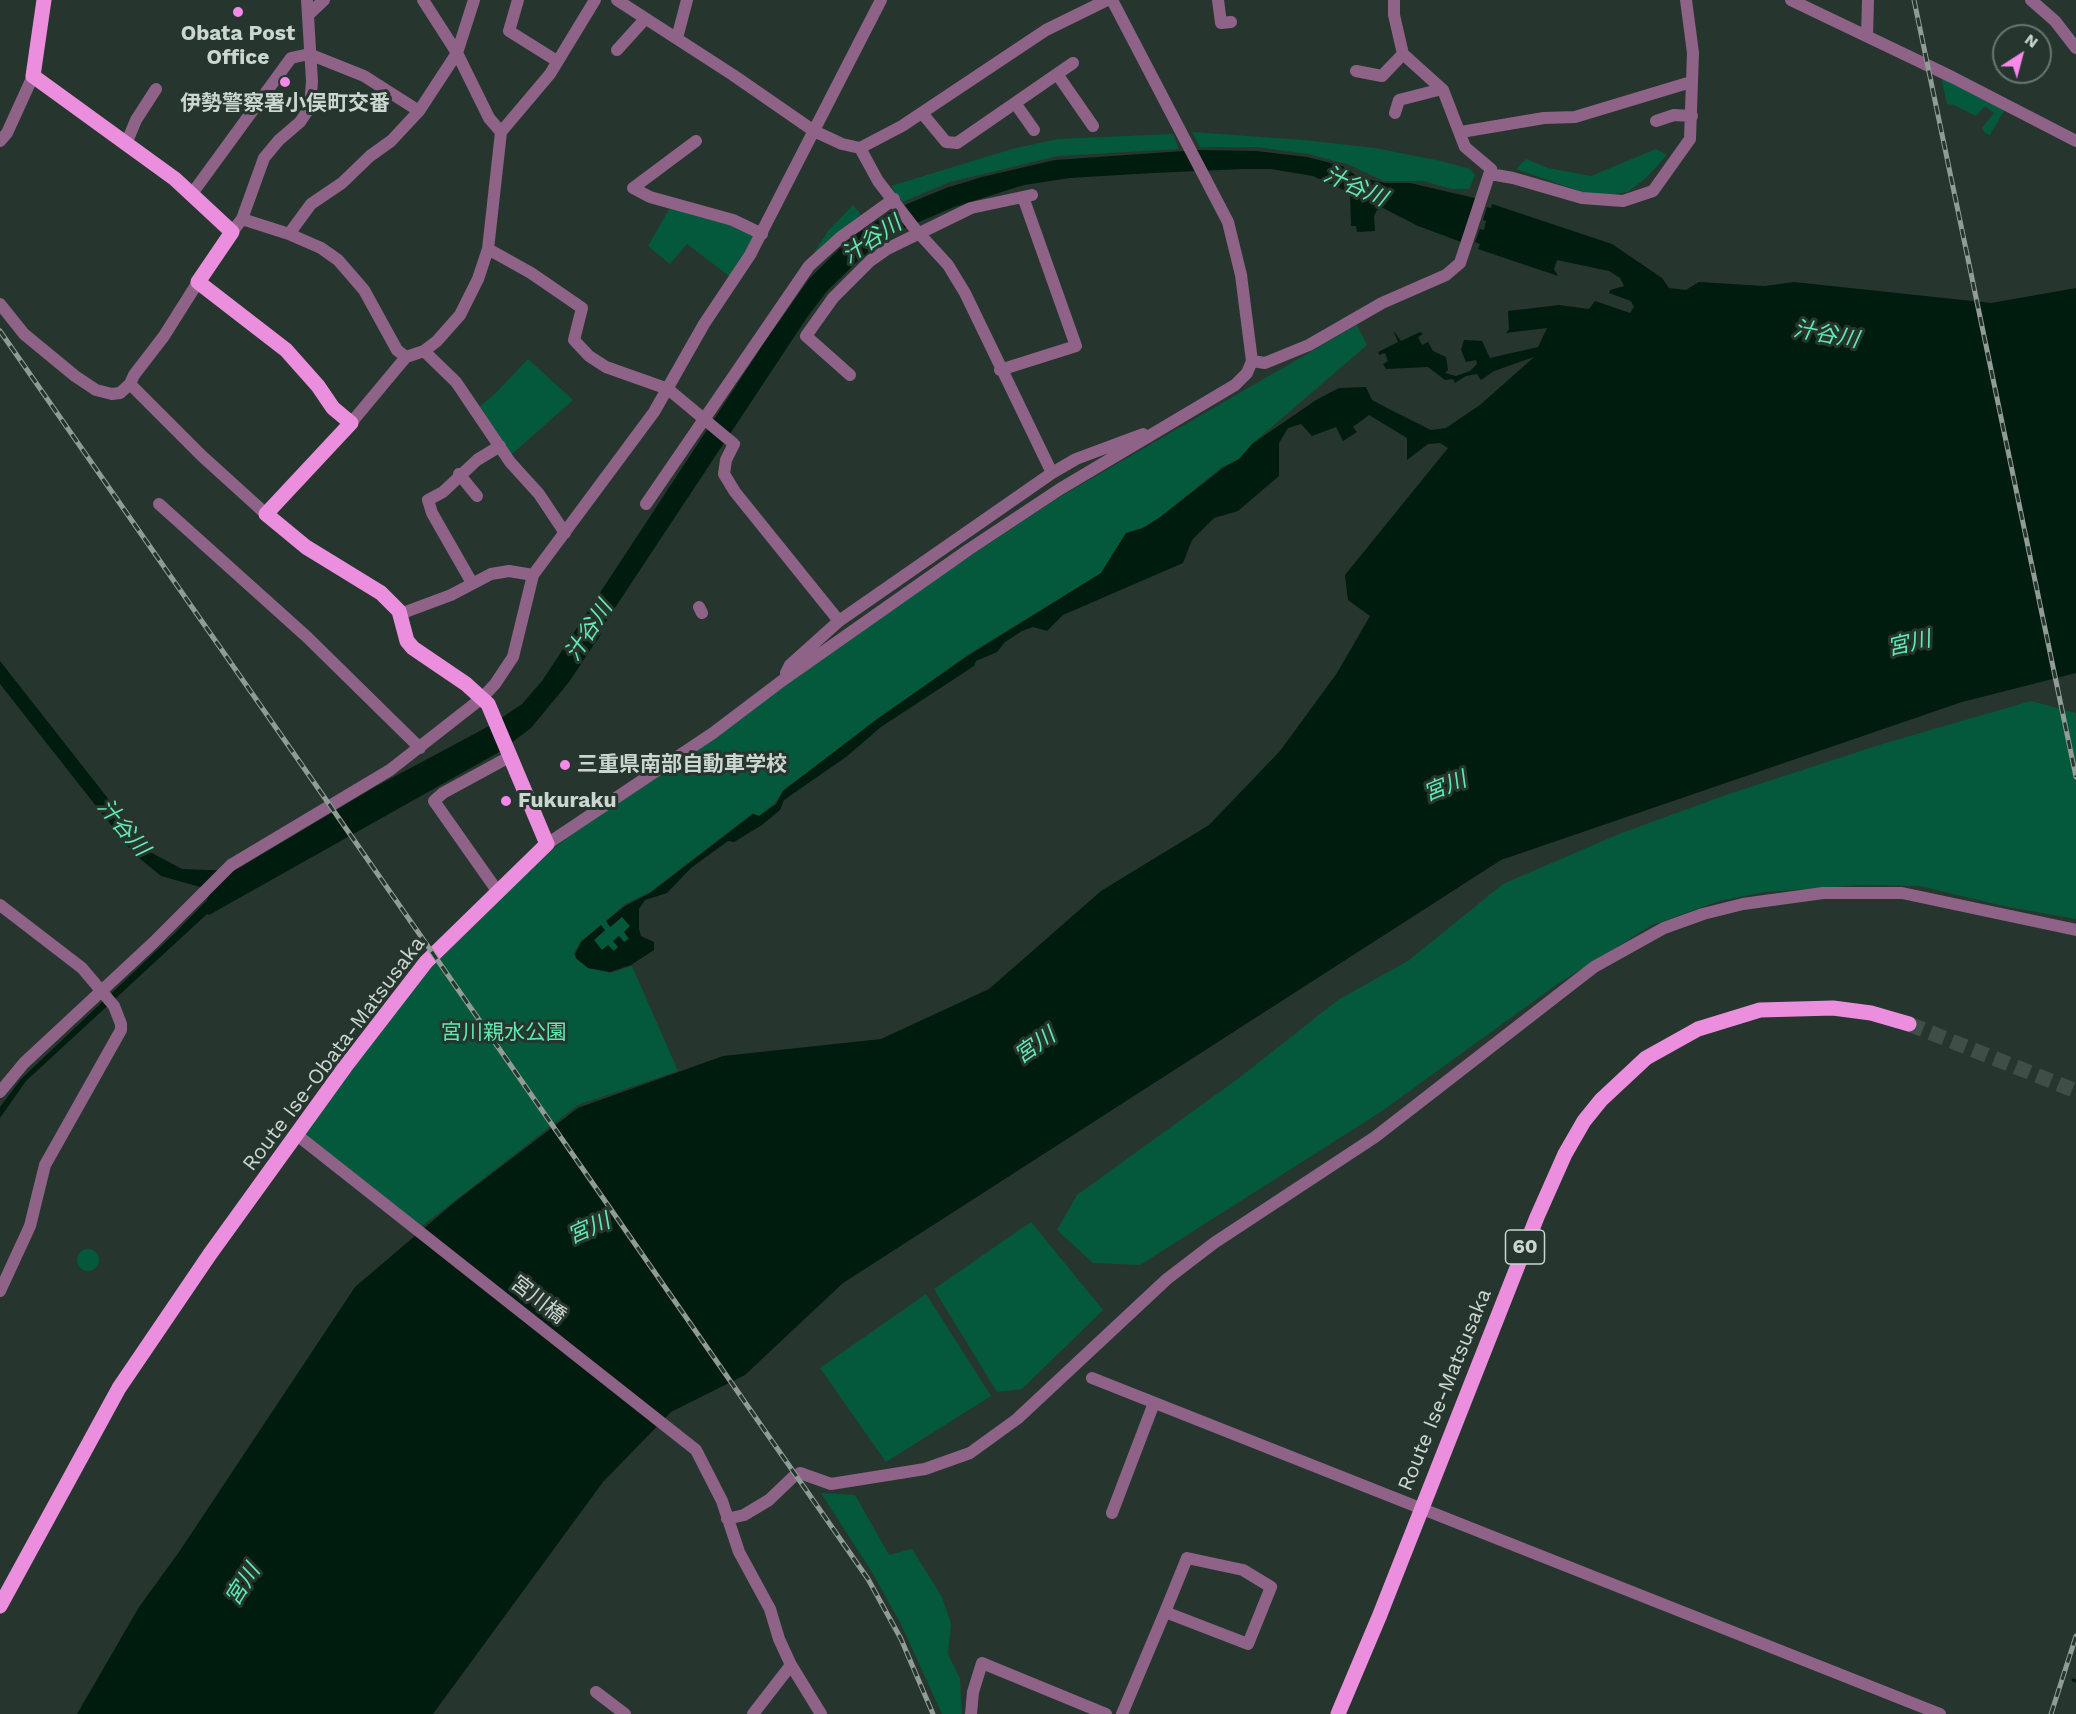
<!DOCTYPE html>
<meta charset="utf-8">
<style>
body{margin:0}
#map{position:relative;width:2076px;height:1714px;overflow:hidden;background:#26362e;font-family:"Work Sans",sans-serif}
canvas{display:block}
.north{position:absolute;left:1992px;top:24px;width:60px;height:60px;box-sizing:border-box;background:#26362e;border:2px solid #68766f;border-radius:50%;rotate:36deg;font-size:16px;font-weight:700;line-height:24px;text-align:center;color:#ccd6d0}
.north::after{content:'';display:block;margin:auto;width:21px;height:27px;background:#f888e9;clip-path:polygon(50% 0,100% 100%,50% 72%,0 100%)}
</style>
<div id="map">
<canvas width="2076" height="1714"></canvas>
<div class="north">N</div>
</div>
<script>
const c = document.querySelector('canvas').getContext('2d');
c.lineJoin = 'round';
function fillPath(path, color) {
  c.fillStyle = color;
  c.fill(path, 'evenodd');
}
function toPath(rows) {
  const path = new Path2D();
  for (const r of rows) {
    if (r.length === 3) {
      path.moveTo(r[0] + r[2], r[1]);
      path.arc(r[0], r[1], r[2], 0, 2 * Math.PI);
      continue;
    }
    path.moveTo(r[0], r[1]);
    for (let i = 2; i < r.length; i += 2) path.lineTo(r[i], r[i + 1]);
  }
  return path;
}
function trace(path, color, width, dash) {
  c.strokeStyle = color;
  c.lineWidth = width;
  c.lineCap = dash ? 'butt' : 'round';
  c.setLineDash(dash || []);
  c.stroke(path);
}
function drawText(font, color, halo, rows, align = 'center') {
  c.font = font + ' "Work Sans","Noto Sans JP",sans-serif';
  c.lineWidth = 6;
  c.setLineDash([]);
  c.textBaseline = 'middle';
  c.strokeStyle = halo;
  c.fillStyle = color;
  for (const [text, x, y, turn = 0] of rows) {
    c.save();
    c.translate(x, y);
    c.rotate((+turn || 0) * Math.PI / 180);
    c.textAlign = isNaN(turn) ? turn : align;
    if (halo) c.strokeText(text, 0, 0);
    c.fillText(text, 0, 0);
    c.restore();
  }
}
const green = toPath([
 [1941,77,2005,109,1990,135,1985,133,1982,128,1994,113,1985,106,1976,116,1954,105,1947,104],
 [1192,132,1304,140,1375,148,1441,161,1470,169,1475,175,1469,189,1452,189,1423,181,1384,181,1347,164,1308,154,1257,147,1200,147],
 [1173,134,1179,149,1058,156,950,182,902,202,891,186,1012,149,1058,139],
 [1656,149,1667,155,1646,178,1628,192,1608,195,1585,193,1516,169,1526,159,1548,168,1591,176],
 [853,205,862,216,812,256,828,231],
 [671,206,762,234,733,279,687,244,670,264,648,246],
 [1357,325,1367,345,1252,444,1239,459,1222,467,1159,518,1142,528,1126,533,1101,573,967,655,783,790,775,803,759,816,753,813,650,892,625,904,606,921,611,927,622,917,630,926,624,932,629,938,624,942,619,936,613,941,618,947,613,951,608,945,602,950,594,940,605,931,601,925,581,941,574,953,576,959,588,968,611,973,632,966,678,1071,578,1105,422,1226,298,1133,434,953,498,892,571,835,783,680,1058,498],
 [528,359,573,400,512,454,478,408,497,392],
 [2031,701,2076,713,2076,919,2003,906,1920,886,1862,885,1765,892,1719,901,1650,926,1556,985,1382,1111,1140,1265,1093,1263,1057,1230,1077,1195,1239,1078,1338,1000,1408,961,1503,884,1619,834,1726,795,1879,745],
 [1031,1222,1103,1310,1022,1389,997,1392,934,1289],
 [88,1260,11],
 [926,1294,991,1396,886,1462,820,1368],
 [821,1493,855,1495,889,1555,912,1549,942,1597,951,1624,948,1654,960,1679,962,1714,942,1714,901,1624,872,1572]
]);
const water = toPath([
 [1198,150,1256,151,1307,157,1343,166,1358,177,1385,183,1410,183,1479,199,1464,243,1418,226,1383,208,1377,210,1374,216,1375,231,1357,232,1356,226,1351,226,1350,193,1313,176,1271,169,1243,169,1153,173,1070,178,1024,185,954,207,893,233,861,258,827,291,808,316,599,632,601,634,569,682,531,728,501,751,209,915,207,914,26,1081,0,1118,0,1107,21,1079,174,934,207,900,211,890,161,876,133,853,0,684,0,661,150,852,182,869,234,871,375,787,491,725,522,704,542,681,766,340,809,279,850,238,895,209,946,188,982,177,1055,160],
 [1492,204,1612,244,1662,278,1669,288,1686,290,1699,282,1765,286,1794,282,1991,303,2076,288,2076,673,1962,702,1501,860,843,1283,745,1375,671,1412,603,1482,433,1714,77,1714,139,1607,179,1552,355,1287,456,1201,578,1108,723,1056,881,1039,989,989,1101,891,1209,825,1280,751,1337,673,1370,616,1348,600,1345,575,1448,448,1440,443,1428,444,1407,460,1407,438,1369,415,1353,427,1357,432,1343,441,1336,427,1312,436,1301,424,1288,428,1279,443,1279,476,1238,511,1214,518,1192,540,1183,563,1063,615,1047,631,1033,627,1022,631,1005,642,997,652,976,661,974,666,881,727,846,757,784,800,780,810,762,825,734,842,728,841,691,868,667,893,645,900,639,909,639,929,641,936,654,942,654,950,631,965,610,972,588,968,576,958,575,954,581,942,601,925,605,930,594,940,602,950,608,945,614,951,618,947,613,941,619,936,624,942,629,939,624,932,630,926,622,917,610,927,606,921,625,906,650,893,753,814,759,816,776,804,783,791,877,719,966,657,1101,573,1126,533,1143,528,1159,518,1223,468,1239,459,1252,444,1316,400,1339,388,1366,387,1372,400,1389,409,1431,430,1446,428,1480,405,1534,357,1494,371,1481,380,1477,374,1466,376,1455,383,1453,379,1445,380,1428,367,1386,369,1383,364,1388,361,1385,353,1379,355,1378,352,1398,342,1393,330,1401,341,1420,332,1423,334,1418,337,1422,345,1428,342,1433,351,1446,357,1448,370,1445,373,1456,376,1470,371,1477,364,1476,360,1466,362,1461,350,1464,340,1482,341,1490,358,1538,347,1547,328,1506,333,1509,329,1508,311,1559,305,1589,309,1595,301,1630,313,1634,307,1631,301,1609,293,1610,290,1624,286,1620,278,1609,271,1557,260,1554,269,1558,276,1478,249,1480,244,1475,242,1480,229,1484,230,1486,221,1483,220,1487,207,1491,208]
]);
const stream = toPath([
 [2073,1680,2076,1681]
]);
const majorTunnel = toPath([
 [1909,1024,2076,1091]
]);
const minor = toPath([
 [423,0,457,53,489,118,501,132],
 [518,0,509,31,557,61],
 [617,0,733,75,814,131,842,144,860,148,902,126,1046,30,1107,0],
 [1218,0,1221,23,1231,22],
 [1791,0,1952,77,2076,141],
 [2031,0,2055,21,2076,48],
 [308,15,324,0],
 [1867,36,1868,0],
 [677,38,687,0],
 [617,50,645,19],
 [1356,71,1382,76,1403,54],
 [1057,74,1093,126],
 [1015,103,1034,130],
 [922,113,946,142,957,143,1073,63],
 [1395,113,1399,100,1442,89],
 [1656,121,1674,115,1692,116],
 [1461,132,1544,118,1575,117,1691,82],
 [0,141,7,133,33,76],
 [696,141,633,188,650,197,733,220,762,234],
 [126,144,136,120,156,89],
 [860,148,878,181,915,229,948,265,965,293,1052,473],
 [1490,174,1513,178,1582,198,1623,201,1653,191,1690,139,1693,53,1686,0],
 [191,195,291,58,309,54,364,76,419,111],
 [242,219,289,234,321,248,338,260,364,290,397,350,406,357],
 [232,232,242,219,264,158,279,140,300,122,310,107,312,81,307,0],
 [289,234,311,204,342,183,370,156,391,141,419,111,457,53,474,0],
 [488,249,531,273,582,308,574,340,589,356,606,367,668,389,734,444,726,460,724,474,735,492,839,621,790,665,786,673],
 [0,304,24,334,75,376,96,390,112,394,120,393,130,384,134,375,164,336,198,282],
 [424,351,456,382,510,462,539,494,565,533],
 [1252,361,1265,363,1309,345,1382,303,1446,275,1460,263,1491,169,1465,147,1443,90,1403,54,1394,15,1394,0],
 [1000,370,1076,346,1023,197],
 [850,375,806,336,833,298,870,261,887,249,971,208,1032,195],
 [130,384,202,456,266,514],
 [351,423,406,357,424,351,437,341,460,315,478,279,488,249,501,132,550,74,595,0],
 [459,474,477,496],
 [159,504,307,637,420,748],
 [646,504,809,266,841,237,894,199],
 [472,583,432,513,428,500,443,492,477,460,500,446],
 [699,607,702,613],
 [400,614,451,595,491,574,509,571,533,575],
 [839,621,1052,473,1076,459,1143,434],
 [547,844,713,733,783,680,968,550,1060,489,1235,385,1247,373,1252,361,1241,275,1228,222,1112,0],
 [498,892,434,801,443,793,511,756],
 [0,905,82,968,114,1006,121,1024,121,1030,45,1165,30,1226,0,1291],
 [0,1092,24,1063,153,943,231,865,390,770,482,698,495,684,513,657,533,575,654,412,704,324,750,255,881,0],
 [297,1135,696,1450,722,1501,739,1552,770,1609,779,1639,791,1665,821,1714],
 [1092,1378,1940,1714],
 [800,1473,831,1484,925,1469,970,1453,1017,1419,1167,1279,1214,1243,1375,1137,1594,967,1664,928,1703,914,1743,904,1823,893,1902,893,2076,930],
 [1112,1513,1154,1403],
 [727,1519,744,1515,769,1500,793,1477],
 [1187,1558,1243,1570,1271,1587,1248,1644,1165,1612,1187,1558],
 [596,1692,625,1714],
 [753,1714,791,1665],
 [971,1714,973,1692,982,1663,1106,1714],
 [1122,1714,1165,1612]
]);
const major = toPath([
 [0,1606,119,1388,210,1254,345,1067,426,962,547,844,488,704,466,684,413,648,407,641,399,611,381,593,306,547,266,514,351,423,333,408,318,386,286,350,198,282,232,232,175,179,33,76,44,0],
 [1338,1714,1379,1617,1537,1217,1565,1154,1584,1121,1601,1100,1646,1058,1698,1029,1760,1010,1833,1008,1871,1013,1909,1024]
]);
const rail = toPath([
 [1914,0,2076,777],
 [0,331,868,1579,901,1639,933,1714],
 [2051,1714,2076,1636]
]);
const markers = [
 [238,12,6,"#f888e9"],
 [285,82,6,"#f888e9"],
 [565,765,6,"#f888e9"],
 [506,801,6,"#f888e9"]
];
const shields = [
 [1525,1247,39]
];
const shieldNames = [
 ["60",1525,1247]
];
const poiNames = [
 ["Obata Post",238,34],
 ["Office",238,58],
 ["伊勢警察署小俣町交番",285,104],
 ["三重県南部自動車学校",577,765,"left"],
 ["Fukuraku",518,801,"left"]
];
const parkNames = [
 ["宮川親水公園",504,1033]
];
const streetNames = [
 ["Route Ise-Obata-Matsusaka",334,1054,-53],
 ["宮川橋",538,1300,38],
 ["Route Ise-Matsusaka",1445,1390,-68]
];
const waterNames = [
 ["汁谷川",1355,187,24],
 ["汁谷川",872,240,-34],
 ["汁谷川",1826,335,10],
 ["汁谷川",589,631,-57],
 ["宮川",1909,644,-13],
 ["宮川",1445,787,-22],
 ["汁谷川",123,828,50],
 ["宮川",1035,1046,-35],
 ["宮川",589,1229,-24],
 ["宮川",243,1585,-58]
];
fillPath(green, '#04593c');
fillPath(water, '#001c0f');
trace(stream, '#001c0f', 3);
trace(majorTunnel, '#3f4e46', 15, [15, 8]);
trace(minor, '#8f6288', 12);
trace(major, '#ec8ede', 15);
trace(rail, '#909c95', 5);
trace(rail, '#26362e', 3, [9]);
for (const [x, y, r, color] of markers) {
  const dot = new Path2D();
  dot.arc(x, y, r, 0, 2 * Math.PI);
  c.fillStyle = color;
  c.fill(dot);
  trace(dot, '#26362e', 2);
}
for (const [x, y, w] of shields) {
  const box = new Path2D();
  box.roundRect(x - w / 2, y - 17, w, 34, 4.5);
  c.fillStyle = '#26362e';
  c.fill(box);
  trace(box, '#ccd6d0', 1.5);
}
drawText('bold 20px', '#ccd6d0', null, shieldNames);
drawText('bold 21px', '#ccd6d0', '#26362e', poiNames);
drawText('21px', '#60e9ae', '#26362e', parkNames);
drawText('21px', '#ccd6d0', '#26362e', streetNames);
drawText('italic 22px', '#62ebb1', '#26362e', waterNames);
</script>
